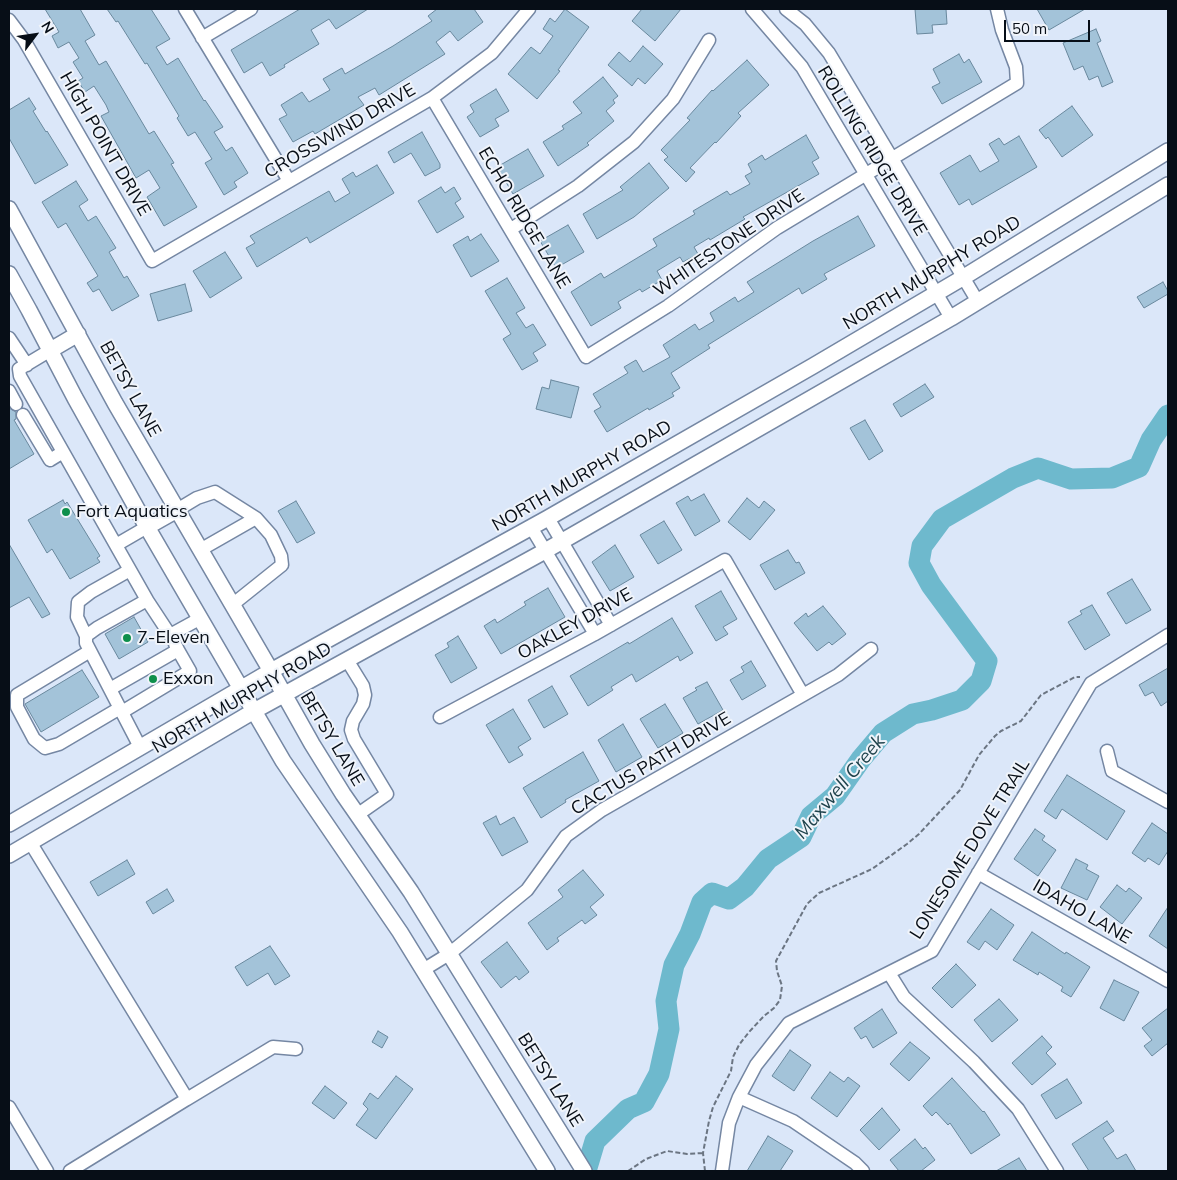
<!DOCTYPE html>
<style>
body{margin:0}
#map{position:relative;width:1177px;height:1180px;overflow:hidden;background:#dbe7f9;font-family:Mulish,sans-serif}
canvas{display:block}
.frame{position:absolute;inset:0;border:10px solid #070e17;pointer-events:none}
.north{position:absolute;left:10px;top:10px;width:50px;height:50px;-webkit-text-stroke:4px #f0f4fa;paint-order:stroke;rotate:59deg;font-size:14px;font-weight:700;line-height:20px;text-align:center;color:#070e17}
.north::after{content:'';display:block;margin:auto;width:18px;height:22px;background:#070e17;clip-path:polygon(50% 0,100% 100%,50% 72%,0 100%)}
.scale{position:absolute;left:1004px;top:20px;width:86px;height:22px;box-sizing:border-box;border:2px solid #070e17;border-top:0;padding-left:6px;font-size:15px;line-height:18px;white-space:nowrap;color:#070e17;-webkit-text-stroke:4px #f0f4fa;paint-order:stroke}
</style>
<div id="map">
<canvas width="1177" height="1180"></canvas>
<div class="frame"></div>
<div class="north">N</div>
<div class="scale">50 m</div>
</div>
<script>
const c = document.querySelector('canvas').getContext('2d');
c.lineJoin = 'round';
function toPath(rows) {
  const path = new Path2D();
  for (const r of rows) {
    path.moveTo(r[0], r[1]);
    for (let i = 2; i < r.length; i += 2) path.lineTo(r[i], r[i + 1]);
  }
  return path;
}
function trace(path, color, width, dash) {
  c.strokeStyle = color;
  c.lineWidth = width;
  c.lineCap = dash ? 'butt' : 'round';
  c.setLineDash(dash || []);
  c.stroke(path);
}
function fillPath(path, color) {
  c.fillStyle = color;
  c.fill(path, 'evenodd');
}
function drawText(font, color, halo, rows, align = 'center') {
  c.font = font + ' Mulish,sans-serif';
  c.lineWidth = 4;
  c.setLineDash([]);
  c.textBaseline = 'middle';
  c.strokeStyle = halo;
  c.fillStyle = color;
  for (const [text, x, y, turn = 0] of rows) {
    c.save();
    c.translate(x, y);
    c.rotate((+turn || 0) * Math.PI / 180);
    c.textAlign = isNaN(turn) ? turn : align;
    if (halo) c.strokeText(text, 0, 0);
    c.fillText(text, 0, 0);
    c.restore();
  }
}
const river = toPath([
 [586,1171,595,1141,628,1109,644,1102,659,1074,669,1029,666,1001,674,965,690,934,702,902,712,893,729,899,745,887,768,859,801,837,811,816,835,796,861,759,883,733,913,714,932,710,962,700,981,681,987,661,931,585,919,563,922,546,942,519,1013,478,1038,468,1071,479,1112,478,1139,467,1151,440,1168,415]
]);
const building = toPath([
 [45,9,80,9,95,35,85,41,99,65,106,61,149,134,154,131,174,163,171,164,197,207,164,226,147,197,160,188,149,170,136,178,101,116,109,112,106,105,94,86,85,92,78,81,83,78,73,62,79,58,69,42,58,48,52,36,59,32,45,9],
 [107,9,151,9,170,39,156,47,167,65,178,58,204,101,205,100,223,127,214,132,226,151,232,147,248,173,234,182,237,187,224,195,205,163,212,159,195,132,188,136,177,118,179,116,147,63,145,64,118,21,116,22,107,9],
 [300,9,368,9,336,29,329,19,311,30,319,44,284,65,285,67,270,76,262,62,244,73,231,50,300,9],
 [437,9,474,9,483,22,458,41,450,31,436,42,445,54,379,95,375,88,358,97,364,105,315,134,313,131,293,142,279,119,287,115,281,105,302,92,309,102,330,90,323,79,342,68,345,74,393,46,432,21,428,16,437,9],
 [565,9,589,27,558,70,560,71,537,99,508,74,531,47,540,54,553,36,543,29,550,18,555,22,565,9],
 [642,9,681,9,655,41,632,21,642,9],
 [915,9,946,9,947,24,932,25,933,33,917,34,915,9],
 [1037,9,1085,9,1049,30,1037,9],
 [1096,29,1101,41,1097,43,1113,82,1102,87,1098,76,1089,80,1083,66,1074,70,1063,43,1096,29],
 [643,46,663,64,645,84,638,78,632,86,608,65,619,52,630,62,643,46],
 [959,54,964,63,969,59,982,82,942,104,932,87,940,83,933,69,959,54],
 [747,60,769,85,738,113,741,116,716,143,715,142,690,168,695,172,686,182,664,160,668,157,661,150,690,120,687,118,712,90,713,91,747,60],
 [603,77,618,96,613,100,615,103,606,111,614,121,587,143,589,145,558,166,543,142,564,129,562,126,582,113,573,102,603,77],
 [496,89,509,111,495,119,499,126,480,137,467,117,474,112,470,105,496,89],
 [29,98,36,109,33,111,46,132,47,131,68,165,35,184,9,138,9,110,29,98],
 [1072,106,1093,135,1062,157,1048,137,1046,139,1039,130,1072,106],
 [422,132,440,164,440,168,425,176,411,153,394,163,388,152,422,132],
 [806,135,819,158,812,162,819,174,743,217,745,219,710,240,709,238,694,247,698,254,683,262,680,257,657,271,662,280,642,292,640,289,618,302,621,308,591,326,571,292,601,273,604,278,657,246,653,239,695,214,693,211,727,191,730,195,750,184,745,176,752,172,748,164,762,155,765,160,806,135],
 [1019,136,1037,167,972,205,969,199,959,205,940,173,970,155,980,172,999,161,989,144,999,138,1004,145,1019,136],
 [528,149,544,176,513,194,497,167,528,149],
 [649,163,669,188,634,217,597,239,583,214,623,190,620,187,649,163],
 [377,165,394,193,310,243,307,237,257,267,246,248,255,243,250,236,329,191,335,202,350,193,342,179,353,172,356,177,377,165],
 [76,181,88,200,79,206,88,221,96,216,116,248,109,252,124,278,127,276,139,296,112,311,99,289,93,292,87,283,98,276,66,223,58,228,42,202,76,181],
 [441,187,445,193,454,187,461,199,455,203,464,217,437,233,418,201,441,187],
 [858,216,875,246,824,274,827,279,802,294,799,288,708,345,710,348,671,373,680,388,672,393,674,396,649,410,648,408,607,432,594,411,601,407,593,394,628,373,624,367,636,360,643,372,670,357,663,345,695,324,699,330,714,321,710,313,735,297,738,302,754,292,747,282,813,241,858,216],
 [568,225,584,252,556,268,540,241,568,225],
 [481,234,499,261,471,277,453,245,468,236,470,241,481,234],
 [225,252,242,278,210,298,193,271,225,252],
 [507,278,525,308,516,313,526,328,533,324,546,345,533,353,538,361,522,370,503,339,511,334,485,291,507,278],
 [1163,282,1168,291,1168,294,1144,308,1137,297,1163,282],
 [185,284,192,311,158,321,150,294,185,284],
 [551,380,579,387,571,418,536,409,542,387,549,389,551,380],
 [925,384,934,397,901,417,893,404,925,384],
 [9,408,16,412,16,419,14,420,34,454,9,469,9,408],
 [865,420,883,451,869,460,850,428,865,420],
 [704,494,720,521,695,536,676,503,688,496,691,501,704,494],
 [747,498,759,508,764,501,775,510,750,540,728,522,747,498],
 [63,500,65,504,67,502,100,556,97,558,100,562,70,579,52,549,47,553,28,520,63,500],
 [296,501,315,533,297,543,278,511,296,501],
 [664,521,682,550,658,564,640,535,664,521],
 [9,544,50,614,42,618,29,597,9,608,9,544],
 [615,545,634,577,610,591,592,562,615,545],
 [788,550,796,563,799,562,805,573,775,590,760,565,788,550],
 [1132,579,1151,610,1126,624,1107,593,1132,579],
 [548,588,565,617,501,654,484,626,495,619,497,623,526,605,524,602,548,588],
 [721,591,737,619,723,627,728,634,716,641,695,606,721,591],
 [1092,605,1110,635,1085,650,1068,622,1082,614,1080,611,1092,605],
 [823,606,846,634,832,645,829,642,817,651,794,623,806,613,808,617,823,606],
 [134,617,148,642,119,659,105,634,134,617],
 [672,618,693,653,680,661,678,656,636,682,632,674,611,687,613,690,588,706,570,676,628,642,629,644,672,618],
 [458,636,477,668,451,683,435,655,449,647,447,643,458,636],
 [751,661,766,686,742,700,730,680,744,672,741,667,751,661],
 [1168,668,1168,701,1161,706,1153,692,1145,696,1139,685,1168,668],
 [82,670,99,697,41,732,25,704,82,670],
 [707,682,723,710,698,724,683,698,697,690,695,688,707,682],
 [552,686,568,714,544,728,528,700,552,686],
 [665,704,683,733,658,748,640,719,665,704],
 [513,709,531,739,518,747,523,755,509,763,486,725,513,709],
 [623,724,642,757,616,772,598,740,623,724],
 [583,752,599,781,565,800,566,802,541,818,523,788,583,752],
 [1067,775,1125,811,1107,840,1062,809,1056,819,1044,811,1067,775],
 [496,816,500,825,514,817,528,842,502,856,483,823,496,816],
 [1152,823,1168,834,1168,851,1159,865,1148,858,1145,862,1132,853,1152,823],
 [1035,829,1045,836,1042,840,1056,850,1038,876,1014,859,1035,829],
 [1076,859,1088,865,1086,869,1099,876,1087,900,1061,888,1076,859],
 [127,860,135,874,98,896,90,882,127,860],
 [583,870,604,895,590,907,597,915,585,924,582,920,557,938,559,941,547,950,528,923,563,897,558,890,583,870],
 [1117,885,1126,892,1129,888,1142,898,1122,924,1100,907,1117,885],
 [167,889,174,901,153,914,146,902,167,889],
 [1168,907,1168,949,1149,936,1168,907],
 [991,909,1014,925,997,950,985,941,979,950,967,942,991,909],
 [1032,932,1065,954,1066,952,1090,967,1071,997,1061,991,1063,987,1039,972,1038,975,1013,960,1032,932],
 [507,942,529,972,519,980,516,976,501,988,481,962,507,942],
 [270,946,290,976,275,985,268,973,247,986,235,967,270,946],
 [956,964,976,985,952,1008,932,988,956,964],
 [1114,980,1139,992,1124,1021,1100,1008,1114,980],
 [999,999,1018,1020,992,1042,974,1020,999,999],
 [1168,1008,1168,1043,1152,1056,1144,1046,1152,1040,1142,1028,1168,1008],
 [882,1009,897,1033,873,1048,866,1036,861,1039,854,1028,882,1009],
 [378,1031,388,1037,382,1048,372,1042,378,1031],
 [1042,1036,1052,1047,1046,1053,1056,1064,1032,1085,1012,1063,1042,1036],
 [910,1042,930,1058,909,1081,890,1064,910,1042],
 [790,1050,811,1065,794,1091,772,1076,790,1050],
 [830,1072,844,1082,848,1077,860,1086,837,1117,811,1098,830,1072],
 [396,1076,413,1089,376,1139,356,1125,368,1109,363,1104,370,1093,378,1099,396,1076],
 [952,1078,983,1112,984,1111,1000,1135,971,1154,950,1123,948,1125,936,1112,932,1116,923,1106,952,1078],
 [1067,1079,1082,1103,1056,1119,1041,1095,1067,1079],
 [325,1086,347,1103,334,1119,312,1103,325,1086],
 [882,1108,900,1130,879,1150,860,1130,882,1108],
 [1107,1121,1114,1131,1103,1138,1117,1159,1126,1154,1136,1171,1089,1171,1072,1144,1107,1121],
 [768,1136,793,1151,780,1171,747,1171,768,1136],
 [915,1139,923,1149,925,1147,935,1160,921,1171,899,1171,890,1160,915,1139],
 [1019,1158,1027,1171,996,1171,1019,1158]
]);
const path = toPath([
 [628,1171,646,1159,667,1151,687,1154,703,1153],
 [705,1171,703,1153,709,1121,713,1107,731,1071,733,1057,739,1045,749,1032,764,1016,774,1008,780,1000,782,986,777,971,776,961,807,904,819,893,872,869,907,844,919,834,960,790,979,755,995,736,1001,731,1021,721,1041,695,1075,677,1080,677]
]);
const minor = toPath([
 [185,9,289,181],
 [752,9,802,67,951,318],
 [786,9,805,24,829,53,978,302],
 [9,20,24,40,152,261,432,98,492,53,529,9],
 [202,38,251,9],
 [432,98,586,357,668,306,777,228,1017,83,1016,67,1002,30,997,9],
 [511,229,578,186,634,142,673,99,709,40],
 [9,338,27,365],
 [49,351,19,369,20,376,147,600],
 [9,391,16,404],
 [23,415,50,460,63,452],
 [177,510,197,498,215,492,256,518,271,535,281,556,282,565,232,605],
 [548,518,611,625],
 [531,527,595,634],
 [116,545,147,527],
 [200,550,256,518],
 [86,636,77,617,78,602,91,592,130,570],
 [90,651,17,695,17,707,34,739,45,748,59,744,120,708],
 [347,660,363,686,365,695,363,704,353,721,351,730,354,739,387,794,357,815],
 [110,689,178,650,175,644],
 [122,712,190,671,178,650],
 [440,717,595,634,725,560,803,695],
 [140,747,86,643,86,636,97,628,147,600,170,635,201,618],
 [1107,751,1112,771,1168,802],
 [30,842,187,1099,70,1171],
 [978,873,1168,981],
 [423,970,449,954,527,890,566,836,602,810,838,675,871,649],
 [889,973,904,997,974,1062,1018,1109,1057,1171],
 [739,1097,793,1121,855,1163,863,1171],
 [187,1099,273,1047,296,1049],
 [9,1107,47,1171],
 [722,1171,729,1123,739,1097,756,1065,789,1023,932,951,1091,683,1168,635]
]);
const major = toPath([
 [9,209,115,403,271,671,312,744,343,794,411,892,584,1171],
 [9,274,29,310,75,398,147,527,283,761,400,932,547,1171],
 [49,351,78,334],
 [147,527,177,510],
 [9,824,271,671,548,518,813,366,964,277,1168,151],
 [9,855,254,711,545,551,951,318,1168,185]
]);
const markers = [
 [66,512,5,"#0d8f4b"],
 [127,638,5,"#0d8f4b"],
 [153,679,5,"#0d8f4b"]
];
const streetNames = [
 ["CROSSWIND DRIVE",340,131,-30],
 ["HIGH POINT DRIVE",105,144,60],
 ["ROLLING RIDGE DRIVE",872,151,59],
 ["ECHO RIDGE LANE",524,218,59],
 ["WHITESTONE DRIVE",729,243,-34],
 ["NORTH MURPHY ROAD",932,273,-31],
 ["BETSY LANE",130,389,61],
 ["NORTH MURPHY ROAD",582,476,-30],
 ["OAKLEY DRIVE",575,624,-29],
 ["NORTH MURPHY ROAD",242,698,-30],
 ["BETSY LANE",332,739,59],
 ["CACTUS PATH DRIVE",651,764,-31],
 ["LONESOME DOVE TRAIL",970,849,-58],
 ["IDAHO LANE",1082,912,30],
 ["BETSY LANE",550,1080,58]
];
const poiNames = [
 ["Fort Aquatics",76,512],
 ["7-Eleven",137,638],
 ["Exxon",163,679]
];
const waterNames = [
 ["Maxwell Creek",840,787,-50]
];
trace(river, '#6eb9cd', 21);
fillPath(building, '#a3c3d9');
trace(building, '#69889d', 1);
trace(minor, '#7587a3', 15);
trace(major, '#7587a3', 18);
trace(path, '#6b7582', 2, [5, 2.5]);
trace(minor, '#fff', 12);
trace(major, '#fff', 15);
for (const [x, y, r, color] of markers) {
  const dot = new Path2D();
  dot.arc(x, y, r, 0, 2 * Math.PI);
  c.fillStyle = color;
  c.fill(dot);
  trace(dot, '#f0f4fa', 2);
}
drawText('18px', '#070e17', '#f0f4fa', streetNames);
drawText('18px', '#070e17', '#f0f4fa', poiNames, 'left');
drawText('italic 19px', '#1f434c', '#f0f4fa', waterNames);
</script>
